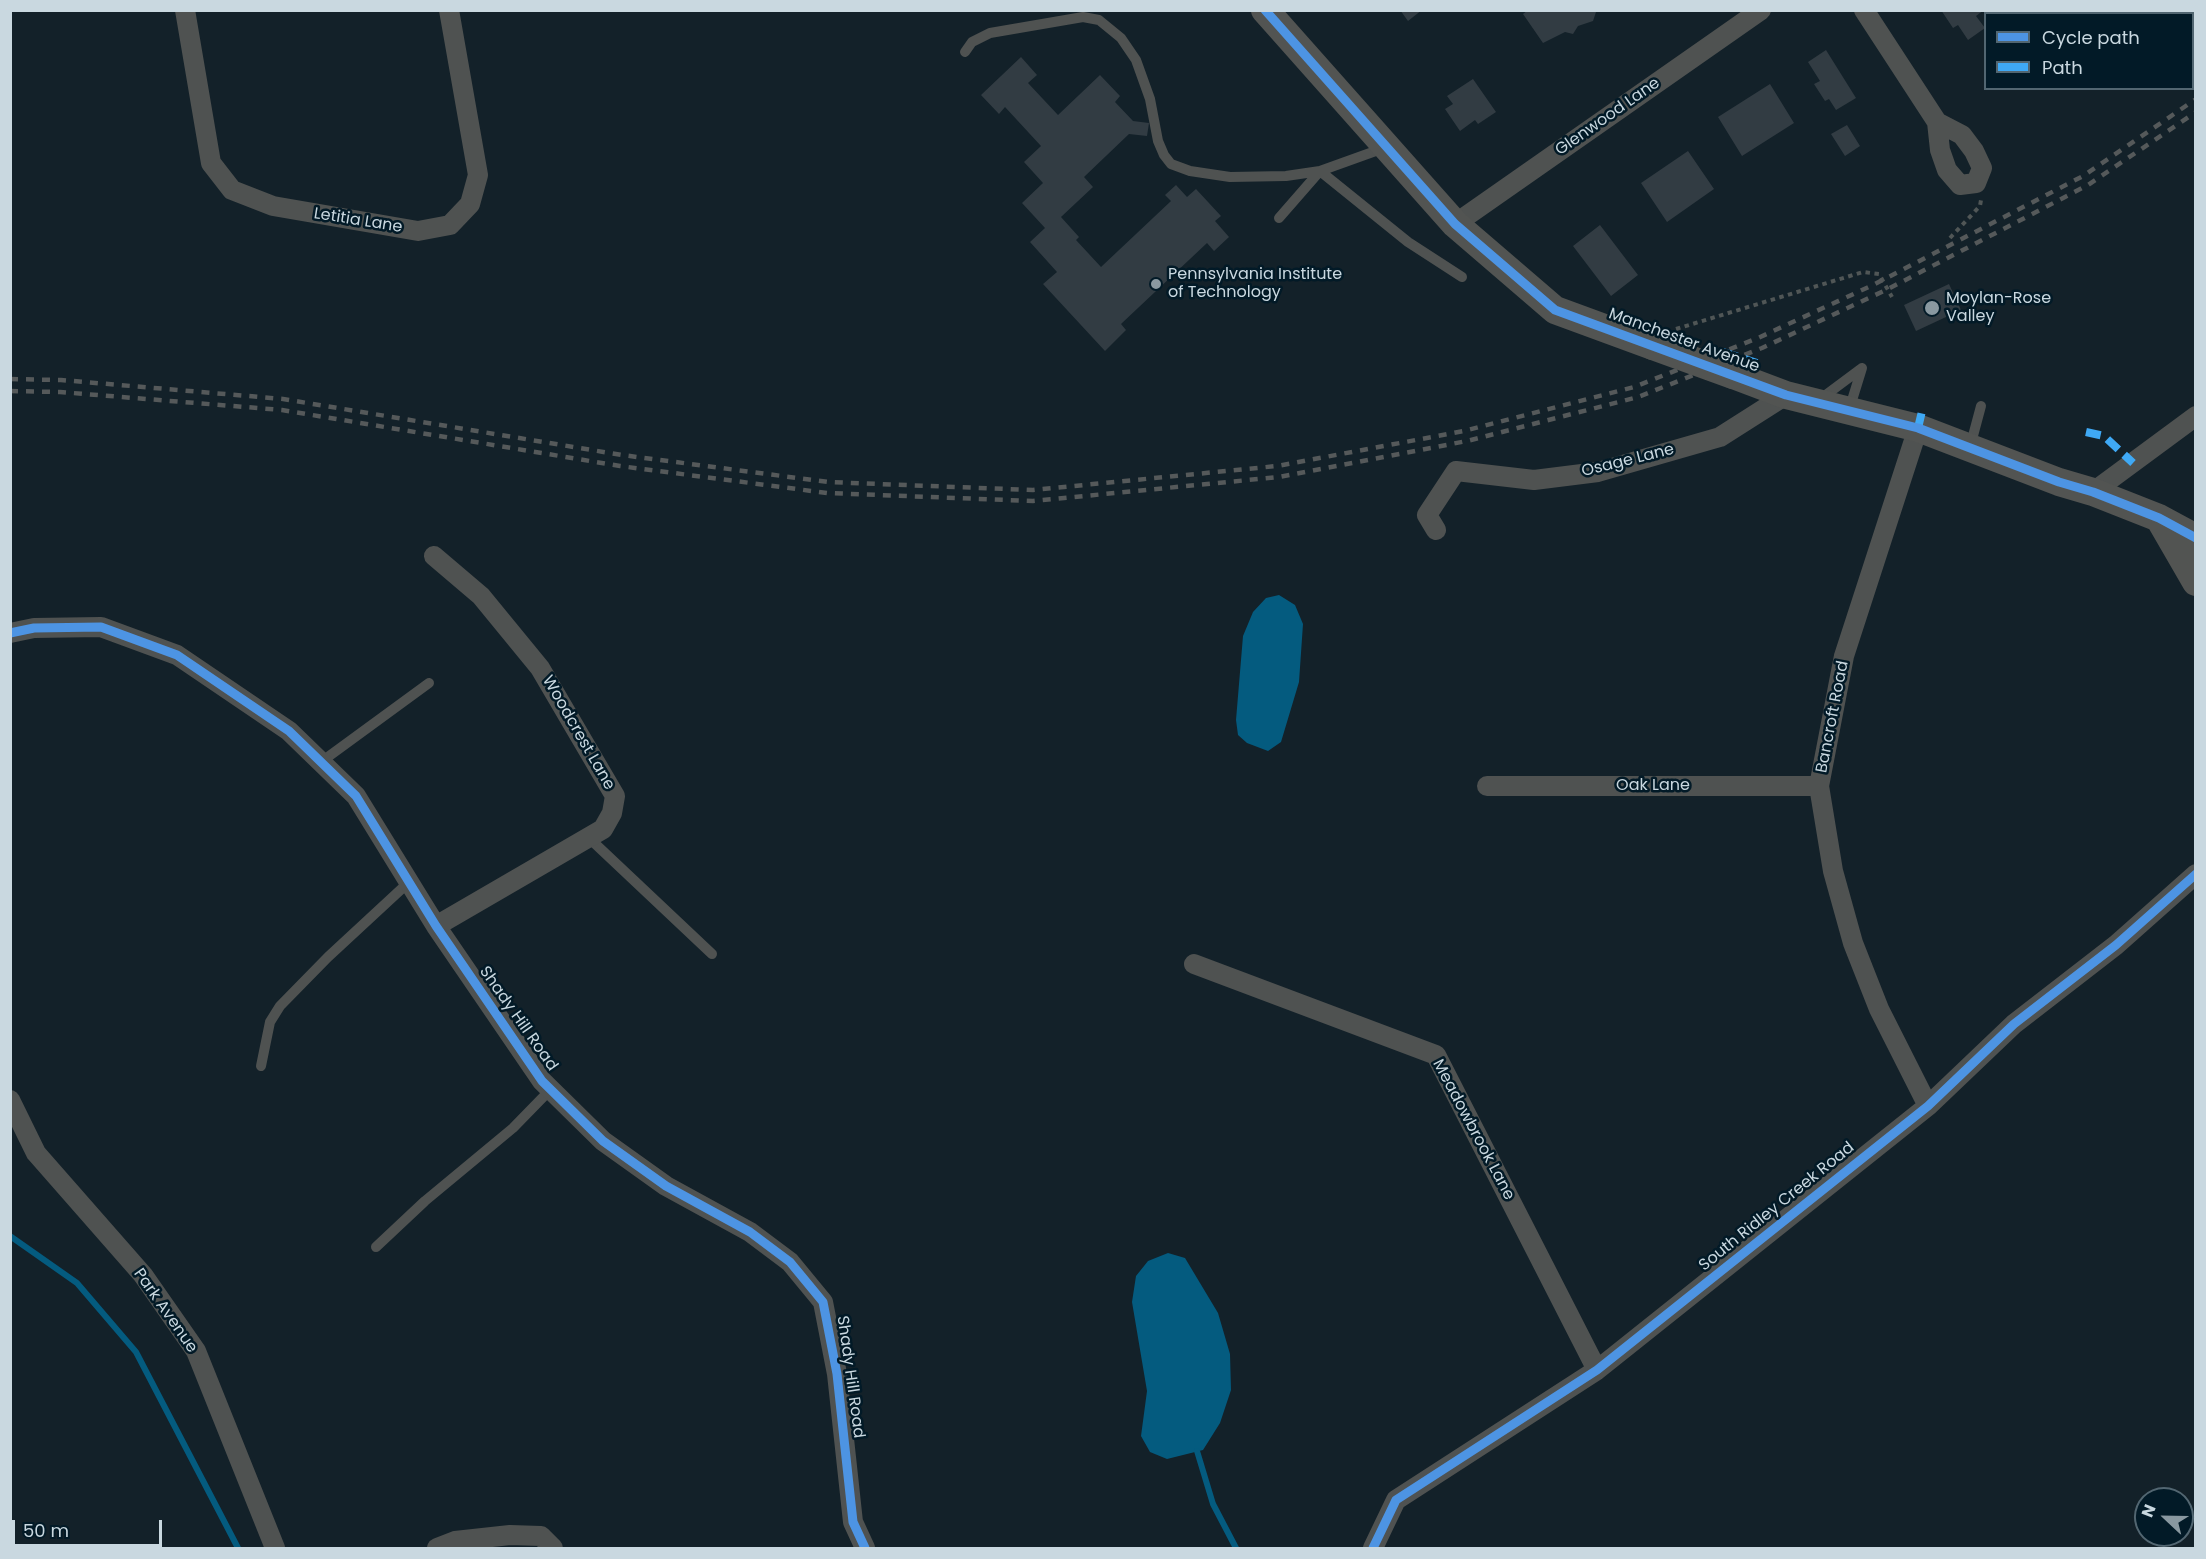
<!DOCTYPE html>
<style>
body{margin:0}
#map{position:relative;width:2206px;height:1559px;overflow:hidden;background:#132129;font-family:Poppins,sans-serif}
canvas{display:block}
.frame{position:absolute;inset:0;border:12px solid #c9d8e0;pointer-events:none}
.legend{position:absolute;left:1984px;top:12px;width:210px;height:78px;box-sizing:border-box;background:#021a27;border:2px solid #526671;margin:0;padding:8px 10px;list-style:none;font-size:18px;color:#c9d8e0}
.legend li{display:flex;align-items:center;gap:12px;height:30px}
.legend b{width:30px;border:2px solid #526671}
.north{position:absolute;left:2134px;top:1487px;width:60px;height:60px;box-sizing:border-box;background:#021a27;border:2px solid #526671;border-radius:50%;rotate:292deg;font-size:16px;font-weight:700;line-height:24px;text-align:center;color:#c9d8e0}
.north::after{content:'';display:block;margin:auto;width:21px;height:27px;background:#8998a0;clip-path:polygon(50% 0,100% 100%,50% 72%,0 100%)}
.scale{position:absolute;left:12px;top:1520px;width:150px;height:27px;box-sizing:border-box;border:3px solid #c9d8e0;border-top:0;padding-left:8px;font-size:18px;line-height:21px;white-space:nowrap;color:#c9d8e0;-webkit-text-stroke:4px #021a27;paint-order:stroke}
</style>
<div id="map">
<canvas width="2206" height="1559"></canvas>
<div class="frame"></div>
<ul class="legend">
<li><b style="height:8px;background:#4d94e3"></b>Cycle path</li>
<li><b style="height:8px;background:#3fa9f5"></b>Path</li>
</ul>
<div class="north">N</div>
<div class="scale">50 m</div>
</div>
<script>
const c = document.querySelector('canvas').getContext('2d');
c.lineJoin = 'round';
function fillPath(path, color) {
  c.fillStyle = color;
  c.fill(path, 'evenodd');
}
function toPath(rows) {
  const path = new Path2D();
  for (const r of rows) {
    path.moveTo(r[0], r[1]);
    for (let i = 2; i < r.length; i += 2) path.lineTo(r[i], r[i + 1]);
  }
  return path;
}
function trace(path, color, width, dash) {
  c.strokeStyle = color;
  c.lineWidth = width;
  c.lineCap = dash ? 'butt' : 'round';
  c.setLineDash(dash || []);
  c.stroke(path);
}
function drawText(font, color, halo, rows, align = 'center') {
  c.font = font + ' Poppins,sans-serif';
  c.lineWidth = 5;
  c.setLineDash([]);
  c.textBaseline = 'middle';
  c.strokeStyle = halo;
  c.fillStyle = color;
  for (const [text, x, y, turn = 0] of rows) {
    c.save();
    c.translate(x, y);
    c.rotate((+turn || 0) * Math.PI / 180);
    c.textAlign = isNaN(turn) ? turn : align;
    if (halo) c.strokeText(text, 0, 0);
    c.fillText(text, 0, 0);
    c.restore();
  }
}
const water = toPath([
 [1279,595,1295,605,1303,624,1299,682,1281,742,1268,751,1247,743,1238,735,1236,720,1243,636,1253,612,1266,598],
 [1168,1253,1185,1258,1218,1313,1230,1354,1231,1390,1220,1423,1203,1450,1167,1459,1150,1452,1141,1436,1147,1391,1132,1302,1136,1276,1148,1261]
]);
const stream = toPath([
 [10,1236,77,1283,136,1352,238,1548],
 [1197,1451,1213,1504,1236,1548]
]);
const building = toPath([
 [1400,10,1422,10,1408,21],
 [1528,10,1596,10,1596,12,1593,21,1578,26,1573,34,1565,32,1543,43,1523,14],
 [1941,10,1984,10,1976,16,1985,28,1968,40,1958,25,1953,28],
 [1826,50,1856,98,1836,110,1829,99,1825,101,1814,84,1820,81,1808,62],
 [1021,57,1037,75,1028,83,1058,115,1100,75,1120,96,1115,102,1133,121,1149,123,1147,136,1129,134,1084,177,1093,187,1061,217,1079,237,1076,240,1101,267,1171,201,1165,195,1176,185,1187,197,1196,189,1221,216,1215,221,1229,237,1214,251,1207,243,1121,324,1126,330,1105,351,1043,284,1057,272,1030,242,1045,228,1022,203,1043,183,1024,162,1041,146,1005,107,999,114,981,95],
 [1473,79,1496,112,1478,124,1475,120,1460,131,1445,109,1453,104,1447,96],
 [1770,84,1794,123,1742,156,1718,117],
 [1847,125,1860,146,1845,156,1831,134],
 [1688,151,1714,189,1667,222,1641,183],
 [1600,225,1638,275,1611,296,1573,246],
 [1949,284,1961,310,1916,331,1904,305]
]);
const path = toPath([
 [1950,238,1980,206,1981,200],
 [1676,329,1863,272,1879,274,1892,297]
]);
const lane = toPath([
 [965,52,972,42,990,33,1083,17,1099,20,1121,38,1136,60,1150,99,1158,141,1164,155,1171,164,1190,171,1230,177,1286,176,1320,171,1384,148],
 [1279,218,1320,171,1408,242,1462,277],
 [1819,400,1862,368],
 [1849,410,1862,368],
 [1970,447,1981,406],
 [321,762,429,683],
 [589,838,712,954],
 [261,1066,270,1022,280,1006,328,957,409,882],
 [376,1247,425,1201,513,1128,551,1089]
]);
const street = toPath([
 [185,10,211,163,232,190,273,206,418,231,450,225,470,204,478,175,449,10],
 [1864,10,1937,122,1940,150,1947,170,1960,185,1976,183,1982,168,1974,151,1962,135,1937,122],
 [1455,224,1761,10],
 [1918,428,1844,656,1819,786,1833,871,1853,943,1879,1009,1928,1106],
 [2093,492,2196,416],
 [1436,530,1427,515,1456,471,1534,480,1598,472,1720,437,1786,395],
 [434,556,481,596,540,668,615,796,612,813,603,829,436,926],
 [10,633,34,628,101,627,177,655,289,731,356,796,436,926,542,1081,603,1141,666,1186,750,1232,790,1262,823,1302,837,1374,853,1522,865,1548],
 [1487,786,1819,786],
 [1194,964,1436,1055,1597,1370],
 [10,1100,36,1153,143,1275,196,1351,275,1548],
 [437,1548,455,1541,510,1535,541,1536,553,1548],
 [1373,1548,1396,1500,1597,1370,1928,1106,2014,1024,2116,945,2196,874]
]);
const secondary = toPath([
 [1265,10,1455,224,1555,310,1653,346],
 [1733,375,1786,395,1918,428,2059,482,2093,492,2159,518,2196,538],
 [2159,518,2196,582]
]);
const rail = toPath([
 [10,379,61,380,283,399,622,455,828,482,1033,490,1277,466,1464,431,1634,387,1758,338,1873,285,2083,176,2196,99],
 [10,391,60,392,282,410,620,466,827,493,1033,501,1279,477,1467,441,1638,397,1762,348,1888,289,2088,185,2196,112]
]);
const secondaryBridge = toPath([
 [1653,346,1733,375]
]);
const quiet = toPath([
 [1723,352,1757,363],
 [1918,428,1923,407],
 [2086,432,2104,436,2133,463]
]);
const cycleway = toPath([
 [1265,10,1455,224,1555,310,1786,395,1918,428,2059,482,2093,492,2159,518,2196,538],
 [10,633,34,628,101,627,177,655,289,731,356,796,436,926,542,1081,603,1141,666,1186,750,1232,790,1262,823,1302,837,1374,853,1522,865,1548],
 [1373,1548,1396,1500,1597,1370,1928,1106,2014,1024,2116,945,2196,874]
]);
const markers = [
 [1156,284,6,"#8998a0"],
 [1932,308,8,"#8998a0"]
];
const streetNames = [
 ["Glenwood Lane",1608,117,-35],
 ["Letitia Lane",358,221,9],
 ["Manchester Avenue",1684,341,20],
 ["Osage Lane",1628,461,-14],
 ["Bancroft Road",1833,717,-79],
 ["Woodcrest Lane",578,733,60],
 ["Oak Lane",1653,786],
 ["Shady Hill Road",518,1019,55],
 ["Meadowbrook Lane",1473,1130,62],
 ["South Ridley Creek Road",1777,1207,-39],
 ["Park Avenue",165,1311,55],
 ["Shady Hill Road",850,1377,82]
];
const poiNames = [
 ["Pennsylvania Institute",1168,275],
 ["of Technology",1168,293],
 ["Moylan-Rose",1946,299],
 ["Valley",1946,317]
];
fillPath(water, '#045b7f');
trace(stream, '#045b7f', 6);
fillPath(building, '#323c43');
trace(path, '#505656', 4, [4.5, 4.5]);
trace(lane, '#4f5251', 10);
trace(street, '#4f5251', 20);
trace(secondary, '#525452', 28);
trace(rail, '#55595a', 4.5, [8, 8]);
trace(secondaryBridge, '#525452', 28);
trace(quiet, '#3fa9f5', 8, [15, 8]);
trace(cycleway, '#4d94e3', 9);
for (const [x, y, r, color] of markers) {
  const dot = new Path2D();
  dot.arc(x, y, r, 0, 2 * Math.PI);
  c.fillStyle = color;
  c.fill(dot);
  trace(dot, '#021a27', 2);
}
drawText('16px', '#c9d8e0', '#021a27', streetNames);
drawText('16px', '#c9d8e0', '#021a27', poiNames, 'left');
</script>
